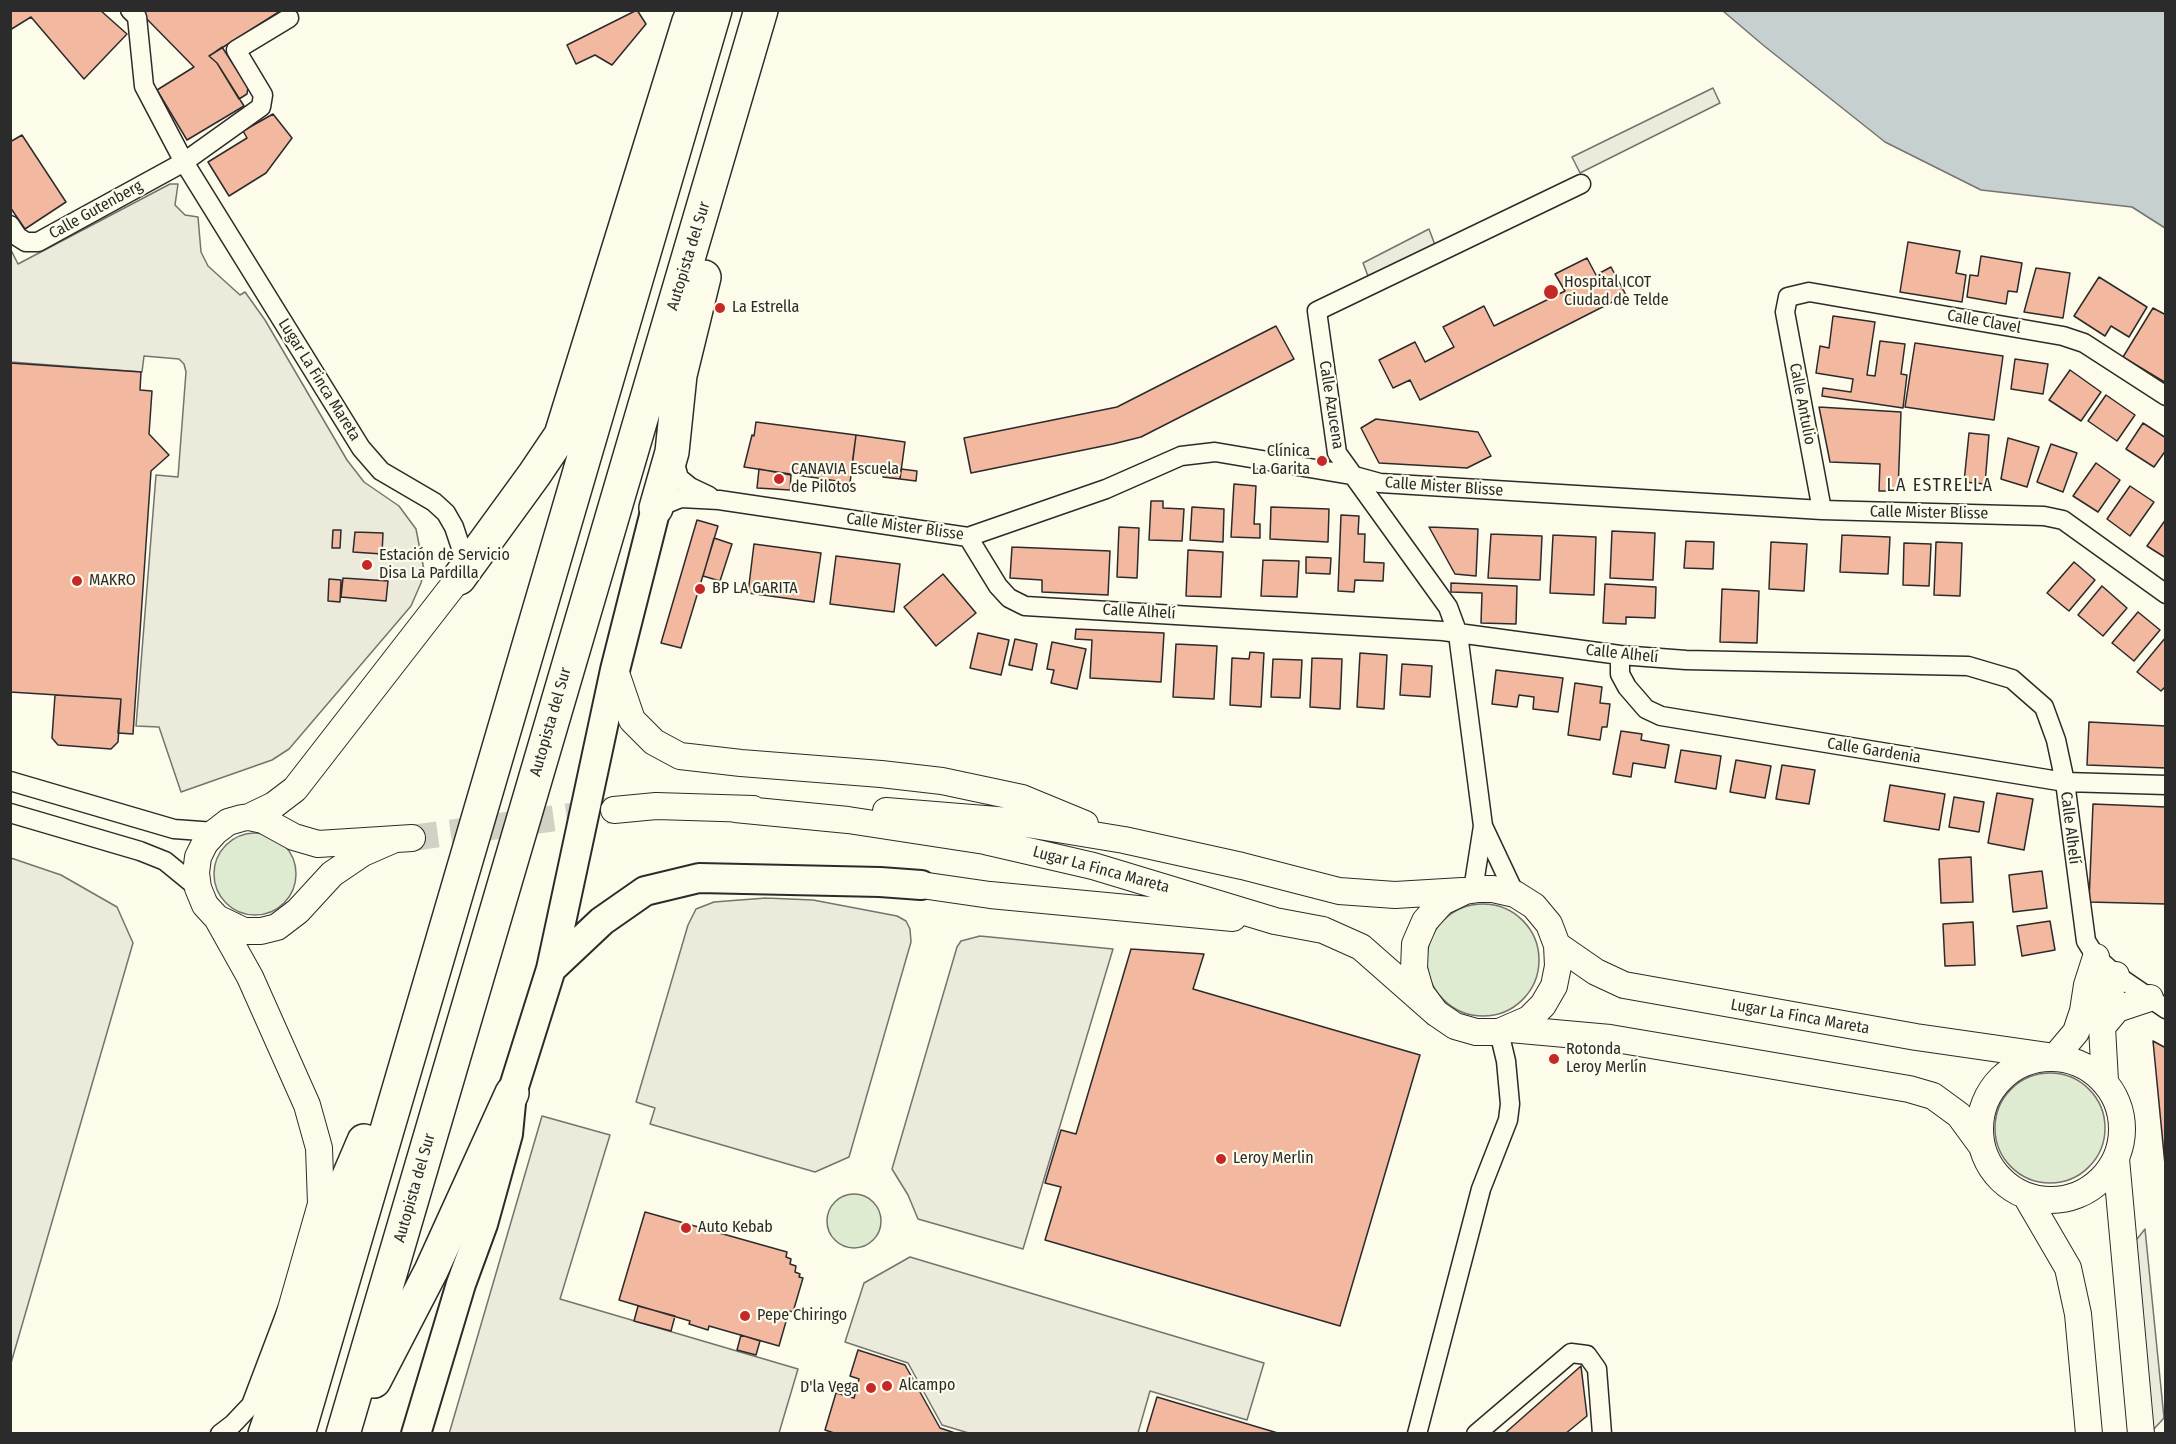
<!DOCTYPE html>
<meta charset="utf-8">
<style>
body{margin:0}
#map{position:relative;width:2176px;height:1444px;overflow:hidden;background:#fdfbea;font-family:"Fira Sans Condensed",sans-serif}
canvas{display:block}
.frame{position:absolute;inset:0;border:12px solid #2b2b2b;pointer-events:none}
</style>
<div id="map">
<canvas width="2176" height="1444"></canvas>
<div class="frame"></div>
</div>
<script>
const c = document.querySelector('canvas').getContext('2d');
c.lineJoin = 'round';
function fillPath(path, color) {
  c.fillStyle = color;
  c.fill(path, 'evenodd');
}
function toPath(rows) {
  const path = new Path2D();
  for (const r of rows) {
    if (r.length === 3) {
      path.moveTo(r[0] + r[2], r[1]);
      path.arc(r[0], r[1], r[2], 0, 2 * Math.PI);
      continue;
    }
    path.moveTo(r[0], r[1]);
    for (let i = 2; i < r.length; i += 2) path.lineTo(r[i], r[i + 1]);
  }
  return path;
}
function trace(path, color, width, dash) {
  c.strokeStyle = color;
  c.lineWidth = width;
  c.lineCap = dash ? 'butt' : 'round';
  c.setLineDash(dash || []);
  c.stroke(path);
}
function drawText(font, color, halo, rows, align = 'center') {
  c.font = font + ' "Fira Sans Condensed",sans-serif';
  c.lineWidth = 4.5;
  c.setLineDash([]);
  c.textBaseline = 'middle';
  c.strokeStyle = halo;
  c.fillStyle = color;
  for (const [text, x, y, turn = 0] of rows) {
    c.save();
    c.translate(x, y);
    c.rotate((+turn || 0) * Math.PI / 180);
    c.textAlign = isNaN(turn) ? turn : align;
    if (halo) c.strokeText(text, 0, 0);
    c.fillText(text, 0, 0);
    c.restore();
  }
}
const green = toPath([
 [255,874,41],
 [1483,960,56],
 [2050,1128,55],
 [854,1221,27]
]);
const parking = toPath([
 [1713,88,1720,103,1580,173,1572,157,1713,88],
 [170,184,178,184,175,205,185,215,198,217,201,252,208,266,240,295,245,292,265,320,347,460,364,482,399,506,416,529,424,570,421,583,411,606,289,749,272,760,181,792,159,727,136,726,156,475,178,477,186,372,184,364,179,359,144,356,142,372,11,362,11,250,18,264,170,184],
 [1429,229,1435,245,1368,276,1363,263,1429,229],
 [11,858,61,875,117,907,133,943,11,1363,11,858],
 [766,898,813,900,897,916,906,921,910,929,911,942,849,1157,815,1172,650,1124,655,1108,636,1102,688,925,696,909,714,902,766,898],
 [980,936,1113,949,1023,1249,918,1219,908,1195,892,1169,957,947,961,941,980,936],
 [542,1116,610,1135,560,1299,798,1369,779,1433,449,1434,542,1116],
 [2145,1229,2164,1418,2153,1430,2133,1244,2145,1229],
 [910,1257,1264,1363,1247,1420,1150,1391,1138,1433,972,1434,942,1425,908,1363,845,1342,864,1283,910,1257]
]);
const water = toPath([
 [1723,11,2165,11,2165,228,2132,207,1981,190,1885,142,1763,45,1723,11]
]);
const building = toPath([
 [10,10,100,10,127,34,84,79,31,17,10,30,10,10],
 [138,10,282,10,209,56,217,63,244,106,187,140,157,90,194,67,138,10],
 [637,10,646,24,612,65,595,55,576,64,567,45,637,10],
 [222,47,248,87,247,94,239,99,217,63,209,56,222,47],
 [273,114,292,138,266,173,229,196,208,162,247,138,243,131,273,114],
 [22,135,66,202,25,229,10,207,10,142,22,135],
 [1908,242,1960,251,1956,273,1966,275,1962,302,1900,292,1908,242],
 [1981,256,2022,263,2017,292,2008,291,2006,304,1967,297,1970,275,1978,276,1981,256],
 [1587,258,1596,275,1611,267,1626,295,1420,400,1410,380,1393,388,1379,360,1415,342,1425,362,1454,347,1443,327,1484,306,1494,326,1565,291,1555,274,1587,258],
 [2036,268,2070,273,2063,318,2024,312,2036,268],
 [2099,277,2147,307,2129,337,2111,326,2105,336,2074,316,2099,277],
 [2153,308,2166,315,2166,383,2123,357,2153,308],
 [1833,316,1875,322,1867,375,1875,376,1880,341,1905,344,1901,374,1907,375,1903,408,1822,396,1823,388,1851,392,1853,379,1816,373,1820,346,1829,348,1833,316],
 [1276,326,1294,359,1141,437,1113,444,971,473,964,438,1117,407,1276,326],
 [1915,343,2003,356,1994,420,1905,407,1915,343],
 [2015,359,2048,364,2043,394,2011,389,2015,359],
 [10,363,141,372,140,390,152,391,149,434,169,455,151,471,133,734,118,733,121,699,10,692,10,363],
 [2070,370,2101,392,2081,421,2049,400,2070,370],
 [2106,395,2135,415,2117,441,2088,421,2106,395],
 [1819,407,1901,412,1898,491,1879,491,1880,464,1830,462,1819,407],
 [1376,419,1478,432,1491,456,1467,468,1379,463,1361,428,1376,419],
 [756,422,856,435,850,483,744,467,752,435,754,436,756,422],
 [2143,423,2166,438,2166,450,2154,467,2126,449,2143,423],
 [1969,433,1989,435,1985,484,1964,482,1969,433],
 [856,435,905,442,900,479,883,477,883,473,867,471,866,474,851,472,856,435],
 [2008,438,2039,447,2027,487,2001,479,2008,438],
 [2051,444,2077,453,2063,492,2037,482,2051,444],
 [2096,463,2120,480,2098,512,2073,496,2096,463],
 [759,469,791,475,790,490,757,488,759,469],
 [901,469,917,471,916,481,900,479,901,469],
 [1234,484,1256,486,1254,524,1260,524,1260,538,1231,537,1234,484],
 [2130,486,2154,502,2130,536,2107,519,2130,486],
 [1151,501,1163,501,1163,508,1184,509,1182,541,1149,540,1151,501],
 [1192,507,1224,509,1223,542,1190,540,1192,507],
 [1271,507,1329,509,1328,542,1270,539,1271,507],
 [1341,515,1359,516,1358,534,1365,534,1364,562,1384,563,1383,581,1355,580,1354,592,1338,591,1341,515],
 [2166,519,2166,558,2147,546,2166,519],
 [697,520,718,526,681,648,661,643,697,520],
 [1119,527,1139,528,1137,578,1117,577,1119,527],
 [1429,527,1478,529,1476,576,1455,574,1429,527],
 [333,530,341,530,340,548,332,548,333,530],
 [1612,531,1655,533,1653,580,1610,578,1612,531],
 [355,532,383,533,382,554,353,552,355,532],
 [1491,534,1542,536,1540,580,1488,578,1491,534],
 [1553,535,1596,537,1594,595,1550,593,1553,535],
 [1842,535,1890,537,1888,574,1840,572,1842,535],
 [714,538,732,544,720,581,703,576,714,538],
 [1686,541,1714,542,1713,569,1684,568,1686,541],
 [1771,542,1807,544,1804,591,1769,589,1771,542],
 [1936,542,1962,543,1960,596,1934,595,1936,542],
 [1904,543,1931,544,1929,586,1903,585,1904,543],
 [754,544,821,553,814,602,748,593,754,544],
 [1012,547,1110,551,1108,595,1042,592,1042,580,1010,578,1012,547],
 [1188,550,1223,552,1221,597,1186,596,1188,550],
 [836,556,900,564,894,612,830,604,836,556],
 [1306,557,1331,558,1330,574,1306,573,1306,557],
 [1263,560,1299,561,1297,597,1261,596,1263,560],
 [2074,562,2095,580,2069,611,2047,593,2074,562],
 [943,574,976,613,936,646,904,607,943,574],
 [343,578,388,581,386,601,341,597,343,578],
 [329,579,341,580,340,602,328,601,329,579],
 [1451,583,1517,586,1516,624,1481,623,1482,593,1451,592,1451,583],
 [1605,584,1656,587,1655,618,1626,617,1626,624,1603,623,1605,584],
 [2102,586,2127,608,2103,636,2078,615,2102,586],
 [1722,589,1759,591,1757,643,1720,642,1722,589],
 [2138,612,2160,630,2134,661,2112,643,2138,612],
 [1076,629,1164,633,1161,682,1090,678,1092,640,1075,639,1076,629],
 [978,633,1009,640,1001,675,970,668,978,633],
 [2166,637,2166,686,2161,691,2137,672,2166,637],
 [1015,639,1037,644,1032,670,1009,665,1015,639],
 [1052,642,1086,649,1077,689,1051,683,1054,670,1047,669,1052,642],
 [1176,644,1217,646,1214,699,1173,697,1176,644],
 [1250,652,1264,653,1261,707,1230,705,1232,658,1249,659,1250,652],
 [1360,653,1387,655,1384,709,1357,707,1360,653],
 [1312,658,1342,659,1340,709,1310,707,1312,658],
 [1273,659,1302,660,1300,698,1271,697,1273,659],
 [1402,664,1432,666,1430,697,1400,695,1402,664],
 [1496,670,1563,678,1558,712,1533,709,1534,697,1519,695,1517,707,1492,704,1496,670],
 [1575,683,1602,687,1600,703,1610,704,1607,727,1602,727,1600,740,1568,735,1575,683],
 [55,695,121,699,118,742,111,749,58,745,52,738,55,695],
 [2089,722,2166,726,2166,768,2087,765,2089,722],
 [1621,731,1642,734,1641,740,1669,745,1665,768,1633,763,1631,777,1613,774,1621,731],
 [1681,750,1721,756,1716,789,1675,782,1681,750],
 [1736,760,1771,766,1765,798,1730,792,1736,760],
 [1782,765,1815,770,1809,804,1776,799,1782,765],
 [1890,785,1945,794,1939,830,1884,821,1890,785],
 [1997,793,2033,799,2024,850,1988,843,1997,793],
 [1954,797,1984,802,1979,832,1949,827,1954,797],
 [2093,804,2166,807,2166,904,2089,902,2093,804],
 [1971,857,1973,902,1941,903,1939,859,1971,857],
 [2042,871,2047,908,2013,912,2009,875,2042,871],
 [2050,921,2055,950,2022,956,2017,926,2050,921],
 [1973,922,1975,965,1945,966,1943,924,1973,922],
 [1131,949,1204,954,1193,989,1420,1055,1340,1326,1045,1240,1061,1187,1045,1183,1061,1130,1076,1134,1131,949],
 [2153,1041,2166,1048,2166,1175,2153,1041],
 [645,1212,787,1252,786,1257,791,1259,790,1264,796,1266,795,1272,800,1274,799,1277,803,1278,793,1312,789,1311,779,1346,709,1326,708,1330,689,1324,690,1321,619,1300,645,1212],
 [638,1306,675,1316,671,1331,634,1321,638,1306],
 [741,1335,760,1341,756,1355,737,1350,741,1335],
 [858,1350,905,1365,940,1428,958,1434,837,1434,825,1430,836,1393,854,1398,859,1379,850,1376,858,1350],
 [1581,1366,1587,1416,1565,1434,1504,1434,1581,1366],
 [1157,1397,1281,1434,1146,1434,1157,1397]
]);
const secondaryTunnel = toPath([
 [412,838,614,810]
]);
const street = toPath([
 [130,10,137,17,144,86,184,162,361,448,381,471,434,502,446,513,454,527,461,548,459,570],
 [10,225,18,237,26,242,38,242,184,162,261,107,263,95,236,50,289,18],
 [673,457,679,478,690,487,709,496],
 [656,508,681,498,719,500,968,537,1106,489,1181,456,1215,452,1351,475,1380,483,1822,510,2044,516,2063,520,2166,594],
 [1822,510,1785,312,1788,297,1809,292,2063,336,2084,343,2166,396],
 [968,537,998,586,1009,598,1025,606,1443,631,1620,655,1686,660,1968,666,2012,679,2044,707,2056,740,2065,782,2086,941,2096,957,2116,975,2166,1009],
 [1620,655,1620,674,1627,687,1646,709,1661,716,2065,782,2166,785],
 [10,781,174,829,215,832],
 [10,813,140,851,165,861,198,888],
 [1473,890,1483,826],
 [1515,894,1483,826,1458,634,1448,607,1337,453,1317,311,1581,184],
 [220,1434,233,1424,251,1405,287,1310],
 [1417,1434,1481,1189,1508,1120,1510,1104,1506,1061,1499,1032],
 [1476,1434,1571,1353,1587,1355,1597,1369,1602,1434]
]);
const secondary = toPath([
 [615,670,632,720,654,742,680,756,741,763,881,774,942,781,1022,798,1085,824],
 [735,809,848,820,985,841,1093,866,1275,921,1323,930,1361,947,1436,1013,1455,1026,1476,1032,1499,1032,1529,1019,1543,1005,1554,986,1558,966,1557,945,1549,924,1534,906,1515,894,1493,889,1479,889,1465,891,1442,902,1425,921,1415,944,1414,969,1421,993,1436,1013],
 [614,810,656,806,753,809],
 [886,811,1009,821,1124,840,1242,866,1339,891,1395,895,1462,891],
 [249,817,274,805,295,789,459,578],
 [395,839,363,853,332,874,298,911,277,927,261,931,244,931,217,918,205,905,198,888,196,873,198,857,205,843,215,832,228,822,242,818,249,817,263,820,294,837,318,844,412,838],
 [921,885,990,895,1233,918],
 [217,918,250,977,307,1105,319,1148,321,1204,287,1323],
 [1557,945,1596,972,1624,985,1916,1037,2055,1057,2076,1032,2083,1011,2087,985,2096,957],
 [2102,1027,2117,1009,2150,998],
 [1510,1029,1610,1038,1909,1089,1933,1096,1959,1115,1981,1145],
 [2051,1129,71],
 [2105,1081,2102,1027,2104,1011,2116,975],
 [2116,1159,2141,1434],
 [2026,1196,2068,1268,2078,1314,2089,1434]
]);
const primary = toPath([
 [551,969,602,921,645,891,699,878,880,882,921,885],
 [416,1434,461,1284,483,1224,508,1134,512,1093,551,969,615,670,656,508]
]);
const highway = toPath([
 [656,508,672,452,680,375,704,277],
 [459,578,534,475,561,435,689,21],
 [374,1381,431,1271,512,1093],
 [265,1434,312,1295,346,1183,364,1141],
 [298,1434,715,10],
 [343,1434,761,10]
]);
const markers = [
 [1551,292,8,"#c62828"],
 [720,308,6,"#c62828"],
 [1322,461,6,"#c62828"],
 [779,479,6,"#c62828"],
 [367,565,6,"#c62828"],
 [77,581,6,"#c62828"],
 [700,589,6,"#c62828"],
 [1554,1059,6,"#c62828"],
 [1221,1159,6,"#c62828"],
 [686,1228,6,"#c62828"],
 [745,1316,6,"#c62828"],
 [887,1386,6,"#c62828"],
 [871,1388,6,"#c62828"]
];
const streetNames = [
 ["Calle Gutenberg",96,210,-29],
 ["Autopista del Sur",689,256,-73],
 ["Calle Clavel",1984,322,10],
 ["Lugar La Finca Mareta",319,380,58],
 ["Calle Antulio",1802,404,79],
 ["Calle Azucena",1331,405,81],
 ["Calle Mister Blisse",1444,487,4],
 ["Calle Mister Blisse",1929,513,1],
 ["Calle Mister Blisse",905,527,8],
 ["Calle Alhelí",1139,612,3],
 ["Calle Alhelí",1622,654,6],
 ["Autopista del Sur",551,722,-74],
 ["Calle Gardenia",1874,751,9],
 ["Calle Alhelí",2070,828,83],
 ["Lugar La Finca Mareta",1101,870,15],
 ["Lugar La Finca Mareta",1800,1017,10],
 ["Autopista del Sur",415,1188,-74]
];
const poiNames = [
 ["Hospital ICOT",1564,283],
 ["Ciudad de Telde",1564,301],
 ["La Estrella",732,308],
 ["Clínica",1310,452,"right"],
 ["La Garita",1310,470,"right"],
 ["CANAVIA Escuela",791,470],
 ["de Pilotos",791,488],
 ["Estación de Servicio",379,556],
 ["Disa La Pardilla",379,574],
 ["MAKRO",89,581],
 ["BP LA GARITA",712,589],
 ["Rotonda",1566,1050],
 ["Leroy Merlín",1566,1068],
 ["Leroy Merlin",1233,1159],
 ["Auto Kebab",698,1228],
 ["Pepe Chiringo",757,1316],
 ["Alcampo",899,1386],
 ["D'la Vega",859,1388,"right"]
];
const neighbourhoodNames = [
 ["LA ESTRELLA",1940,486]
];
fillPath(green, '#deebd1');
trace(green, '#74746e', 1.5);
fillPath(parking, '#eceadb');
trace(parking, '#74746e', 1.5);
fillPath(water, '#c7d0d0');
trace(water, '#74746e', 1.5);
fillPath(building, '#f2b8a0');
trace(building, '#2b2b2b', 1.5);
trace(secondaryTunnel, '#d3d1c4', 26, [26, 13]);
trace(street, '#2b2b2b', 21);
trace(secondary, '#2b2b2b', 28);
trace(primary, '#2b2b2b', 32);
trace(highway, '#2b2b2b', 36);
trace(street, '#fdfbea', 18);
trace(secondary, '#fdfbea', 26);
trace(primary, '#fdfbea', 28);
trace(highway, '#fdfbea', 33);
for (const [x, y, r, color] of markers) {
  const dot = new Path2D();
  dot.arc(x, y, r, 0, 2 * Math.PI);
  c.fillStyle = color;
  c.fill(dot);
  trace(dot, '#fdfbea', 2);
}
drawText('16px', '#2b2b2b', '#fdfbea', streetNames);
drawText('16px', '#2b2b2b', '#fdfbea', poiNames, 'left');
c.letterSpacing = '1.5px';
drawText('18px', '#2b2b2b', '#fdfbea', neighbourhoodNames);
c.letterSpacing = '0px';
</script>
